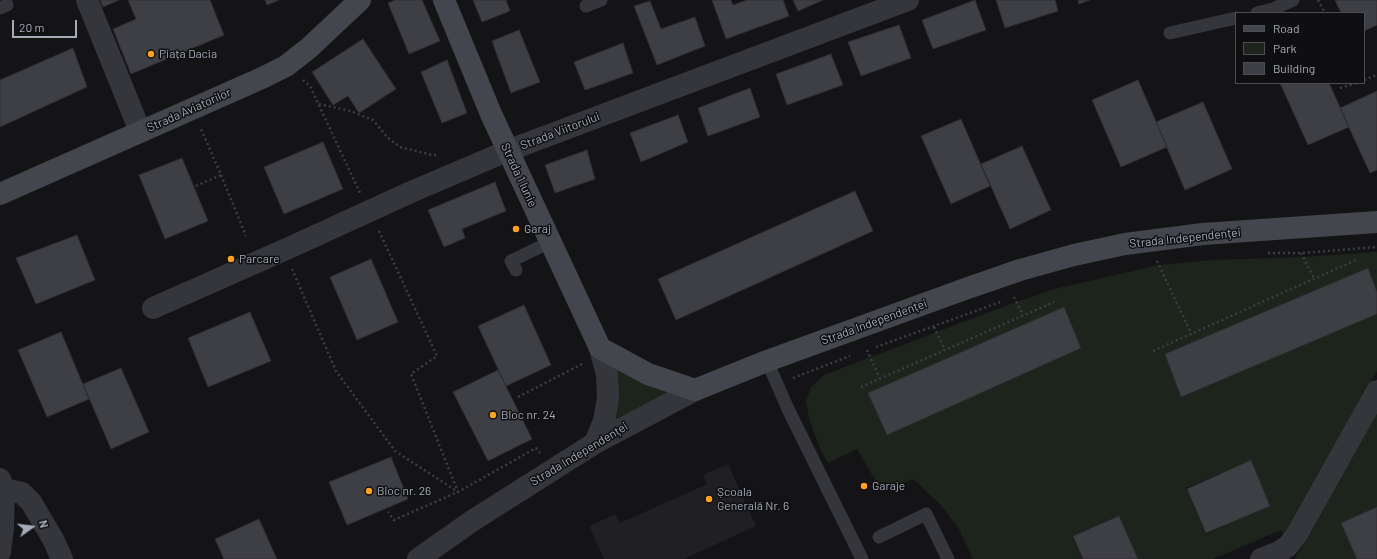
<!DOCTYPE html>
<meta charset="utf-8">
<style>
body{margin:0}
#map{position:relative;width:1377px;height:559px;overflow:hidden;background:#141416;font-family:Barlow,sans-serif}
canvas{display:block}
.legend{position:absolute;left:1235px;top:12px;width:130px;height:72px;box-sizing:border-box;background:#0f0f11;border:1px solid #4b4e54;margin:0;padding:5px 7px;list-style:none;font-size:12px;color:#a5acb8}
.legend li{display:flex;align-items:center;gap:8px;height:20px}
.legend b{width:20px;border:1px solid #4b4e54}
.north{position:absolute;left:12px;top:507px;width:40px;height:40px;-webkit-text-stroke:3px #0f0f11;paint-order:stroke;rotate:76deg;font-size:11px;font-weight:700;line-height:16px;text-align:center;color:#a5acb8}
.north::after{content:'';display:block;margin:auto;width:14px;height:18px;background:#a5acb8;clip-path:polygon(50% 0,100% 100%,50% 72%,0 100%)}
.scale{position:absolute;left:12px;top:20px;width:65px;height:18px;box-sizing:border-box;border:2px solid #a5acb8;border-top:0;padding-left:5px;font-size:12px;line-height:14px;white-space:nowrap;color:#a5acb8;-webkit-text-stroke:3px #0f0f11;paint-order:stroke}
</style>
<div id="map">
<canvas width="1377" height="559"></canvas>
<ul class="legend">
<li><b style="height:5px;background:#43464c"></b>Road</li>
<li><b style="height:11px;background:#1c241c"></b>Park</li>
<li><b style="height:11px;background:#3e3f44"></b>Building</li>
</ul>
<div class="north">N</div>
<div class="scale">20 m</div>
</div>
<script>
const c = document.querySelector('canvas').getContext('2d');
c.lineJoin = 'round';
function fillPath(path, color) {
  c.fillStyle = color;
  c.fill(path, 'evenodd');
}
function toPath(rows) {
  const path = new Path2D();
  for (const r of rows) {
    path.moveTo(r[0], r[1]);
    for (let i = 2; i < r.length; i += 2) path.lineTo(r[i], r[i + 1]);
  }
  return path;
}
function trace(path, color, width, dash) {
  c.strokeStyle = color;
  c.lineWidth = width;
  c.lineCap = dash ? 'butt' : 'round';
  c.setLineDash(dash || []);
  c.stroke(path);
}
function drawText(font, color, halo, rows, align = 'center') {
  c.font = font + ' Barlow,sans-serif';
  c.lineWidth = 3;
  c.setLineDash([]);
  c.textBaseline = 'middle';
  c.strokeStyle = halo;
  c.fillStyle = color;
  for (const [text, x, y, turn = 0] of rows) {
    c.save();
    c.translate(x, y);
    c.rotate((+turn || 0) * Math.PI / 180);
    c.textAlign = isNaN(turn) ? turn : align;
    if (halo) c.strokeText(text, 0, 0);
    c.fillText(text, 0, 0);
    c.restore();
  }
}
const built = toPath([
 [728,464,756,526,684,559,604,559,589,526,615,514,620,523,707,484,703,475]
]);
const green = toPath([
 [1377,252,1377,371,1286,539,1281,530,1213,559,1138,559,1118,516,1072,536,1082,559,973,559,959,529,941,505,913,479,882,492,857,449,828,463,819,447,809,418,806,401,811,387,824,375,1000,308,1054,289,1159,265,1214,260,1302,257],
 [1251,460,1270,506,1206,534,1186,488],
 [614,362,676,392,613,422],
 [1376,413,1377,414,1377,559,1295,559]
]);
const building = toPath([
 [100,0,119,0,103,7,100,0],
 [128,0,210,0,224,35,131,74,113,29,136,19,128,0],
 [265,0,279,0,267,5,265,0],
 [395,0,422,0,440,41,409,54,388,3,395,0],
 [473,0,506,0,510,11,482,22,473,0],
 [712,0,731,0,733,5,747,0,783,0,789,16,726,39,712,0],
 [793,0,823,0,798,11,793,0],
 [975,0,986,30,933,49,922,20,975,0],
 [996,0,1055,0,1058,11,1005,28,996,0],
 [1078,0,1090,0,1079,4,1078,0],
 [1335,0,1377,0,1377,25,1364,31,1364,13,1341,13,1335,0],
 [650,1,661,29,695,17,705,46,657,65,634,6,650,1],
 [899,25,911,58,861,76,848,42,899,25],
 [519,30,540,82,511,93,492,41,519,30],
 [363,39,396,89,359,113,348,96,333,105,312,72,363,39],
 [623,43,633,73,585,90,574,62,623,43],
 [73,48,87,87,0,127,0,80,73,48],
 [831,54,843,85,787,105,776,74,831,54],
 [447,60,467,113,442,123,421,72,447,60],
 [1138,80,1167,147,1121,167,1092,100,1138,80],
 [1280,83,1329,83,1349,127,1308,145,1280,83],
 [750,88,760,117,708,136,698,108,750,88],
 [1377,91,1377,170,1370,173,1340,108,1377,91],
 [1203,102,1232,169,1185,190,1156,122,1203,102],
 [678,115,688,142,641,162,630,133,678,115],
 [961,119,990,186,951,204,921,136,961,119],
 [323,142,343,189,284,214,264,167,323,142],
 [1022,146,1051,210,1010,229,981,164,1022,146],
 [587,150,595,179,555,193,545,165,587,150],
 [182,158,208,221,165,239,139,175,182,158],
 [495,182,506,211,462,229,465,238,444,247,428,210,495,182],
 [855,191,873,231,676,320,658,279,855,191],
 [77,235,95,280,36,304,16,258,77,235],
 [371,259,398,322,357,340,330,277,371,259],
 [1368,268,1377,292,1377,314,1181,397,1165,354,1368,268],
 [524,305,551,365,506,386,478,326,524,305],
 [1064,307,1081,348,887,435,868,393,1064,307],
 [250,312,271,361,208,387,188,338,250,312],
 [61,332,89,399,47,417,18,350,61,332],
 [121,368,149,432,111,449,83,384,121,368],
 [498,370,532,439,488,461,453,392,498,370],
 [391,457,408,499,347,525,329,482,391,457],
 [1251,460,1270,506,1206,533,1187,489,1251,460],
 [1377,507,1377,559,1357,559,1341,523,1377,507],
 [1119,516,1138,559,1083,559,1073,536,1119,516],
 [259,519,277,559,224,559,215,539,259,519]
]);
const path = toPath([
 [1318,0,1325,13],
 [303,80,310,86,360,193],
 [1364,80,1377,75],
 [1340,88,1357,83],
 [319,104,350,111,373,120,388,138,400,147,432,155,438,155],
 [221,175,246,236],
 [196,186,221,175,201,129],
 [379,231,437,356,411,374,458,492,394,520,388,512],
 [1268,253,1301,253,1377,247],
 [1301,253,1314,278],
 [1157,261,1191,333],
 [292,269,336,371,395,451,458,492,536,448,540,453],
 [1014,297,1023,315],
 [934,327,945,350],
 [876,347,1003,301],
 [867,350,880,379],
 [1153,351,1356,260],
 [793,378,850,356],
 [861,387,1054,302],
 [518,397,582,364]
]);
const lane = toPath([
 [586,6,601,0],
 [0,8,7,5],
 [1257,13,1273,9,1293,0],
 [1170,33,1236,18],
 [516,270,511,261,550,242],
 [767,361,788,409,862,559],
 [879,537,926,514,948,559]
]);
const street = toPath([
 [87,0,140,131],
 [153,308,291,247,411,192,507,151,908,0],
 [595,443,604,421,608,398,607,375,600,348],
 [0,479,4,489,3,528,0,552],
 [4,489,22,493,31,502,53,539,62,559],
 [418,559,472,521,595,443,695,390],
 [1261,559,1279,552,1288,546,1297,534,1377,391]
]);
const secondary = toPath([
 [444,0,491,114,600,348,648,374,695,390,767,361,965,289,1020,270,1074,255,1125,244,1203,234,1377,222],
 [0,194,262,78,286,66,309,48,360,0]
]);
const markers = [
 [151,54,4,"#ffa223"],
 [516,229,4,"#ffa223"],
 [231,259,4,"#ffa223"],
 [493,415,4,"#ffa223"],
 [864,486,4,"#ffa223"],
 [369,491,4,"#ffa223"],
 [709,499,4,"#ffa223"]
];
const poiNames = [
 ["Piața Dacia",159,54],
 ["Garaj",524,229],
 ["Parcare",239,259],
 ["Bloc nr. 24",501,415],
 ["Garaje",872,486],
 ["Bloc nr. 26",377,491],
 ["Școala",717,492],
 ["Generală Nr. 6",717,506]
];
const streetNames = [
 ["Strada Aviatorilor",189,110,-24],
 ["Strada Viitorului",560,131,-21],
 ["Strada 1 Iunie",519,175,65],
 ["Strada Independenței",1185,238,-6],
 ["Strada Independenței",874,322,-20],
 ["Strada Independenței",579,454,-31]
];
fillPath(built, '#202023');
fillPath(green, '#1c241c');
fillPath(building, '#3e3f44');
trace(building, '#2e2e32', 1);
trace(path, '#3b3e43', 2.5, [2, 3]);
trace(lane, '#35363b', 13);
trace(street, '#35363b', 22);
trace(secondary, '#43464c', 22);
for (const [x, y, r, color] of markers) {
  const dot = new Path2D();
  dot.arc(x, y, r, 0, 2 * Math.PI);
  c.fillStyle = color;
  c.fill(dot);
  trace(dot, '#0f0f11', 1.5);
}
drawText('12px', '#a5acb8', '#0f0f11', poiNames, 'left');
drawText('12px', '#a5acb8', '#0f0f11', streetNames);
</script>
